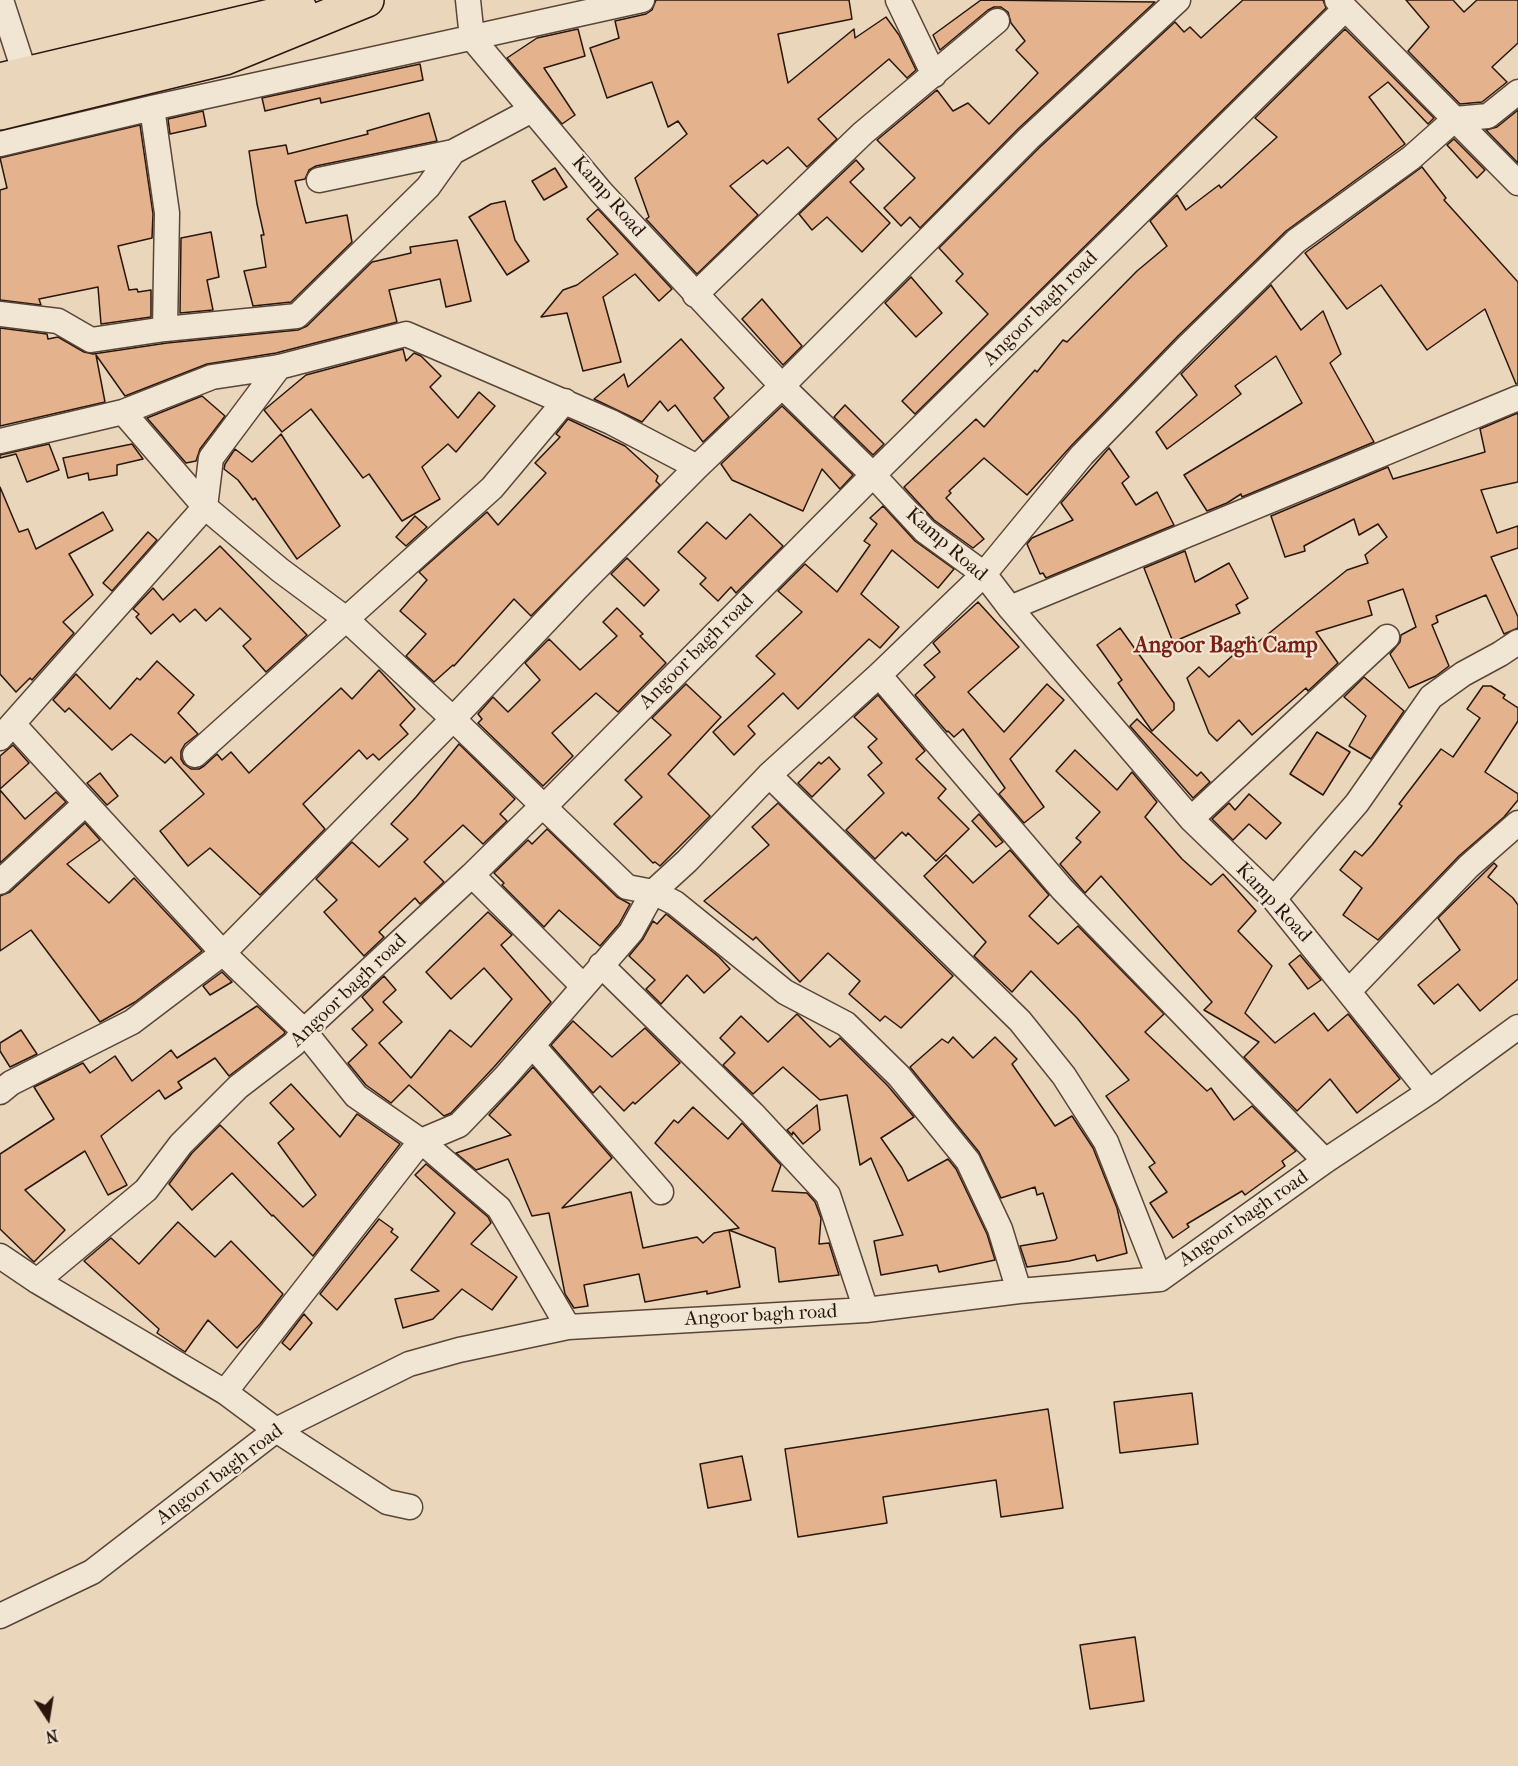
<!DOCTYPE html>
<style>
body{margin:0}
#map{position:relative;width:1518px;height:1766px;overflow:hidden;background:#ead7bb;font-family:"IM FELL French Canon",serif}
canvas{display:block}
.north{position:absolute;left:18px;top:1688px;width:60px;height:60px;-webkit-text-stroke:4px #f1e5d3;paint-order:stroke;rotate:168deg;font-size:16px;font-weight:700;line-height:24px;text-align:center;color:#29160d}
.north::after{content:'';display:block;margin:auto;width:21px;height:27px;background:#29160d;clip-path:polygon(50% 0,100% 100%,50% 72%,0 100%)}
</style>
<div id="map">
<canvas width="1518" height="1766"></canvas>
<div class="north">N</div>
</div>
<script>
const c = document.querySelector('canvas').getContext('2d');
c.lineJoin = 'round';
function fillPath(path, color) {
  c.fillStyle = color;
  c.fill(path, 'evenodd');
}
function toPath(rows) {
  const path = new Path2D();
  for (const r of rows) {
    path.moveTo(r[0], r[1]);
    for (let i = 2; i < r.length; i += 2) path.lineTo(r[i], r[i + 1]);
  }
  return path;
}
function trace(path, color, width, dash) {
  c.strokeStyle = color;
  c.lineWidth = width;
  c.lineCap = dash ? 'butt' : 'round';
  c.setLineDash(dash || []);
  c.stroke(path);
}
function drawText(font, color, halo, rows, align = 'center') {
  c.font = font + ' "IM FELL French Canon",serif';
  c.lineWidth = 4.5;
  c.setLineDash([]);
  c.textBaseline = 'middle';
  c.strokeStyle = halo;
  c.fillStyle = color;
  for (const [text, x, y, turn = 0] of rows) {
    c.save();
    c.translate(x, y);
    c.rotate((+turn || 0) * Math.PI / 180);
    c.textAlign = isNaN(turn) ? turn : align;
    if (halo) c.strokeText(text, 0, 0);
    c.fillText(text, 0, 0);
    c.restore();
  }
}
const building = toPath([
 [656,0,849,0,852,19,778,34,788,83,854,29,855,38,886,17,899,35,916,70,907,78,889,59,818,119,837,139,807,167,788,147,767,164,763,160,730,186,758,215,697,274,646,219,649,217,635,178,687,134,678,121,668,127,652,82,607,98,590,48,619,38,615,21,646,14,652,10,656,0],
 [981,0,1155,2,1019,128,920,228,910,217,901,226,884,208,915,178,877,140,937,90,953,111,968,103,989,124,1038,73,1016,50,1025,41,1011,23,1008,12,1001,7,994,7,988,10,940,50,933,35,981,0],
 [1243,0,1323,0,1326,8,915,414,902,401,988,314,956,281,963,274,939,248,1039,148,1175,22,1184,32,1190,27,1201,38,1243,0],
 [1406,0,1453,0,1464,12,1477,0,1518,0,1518,43,1492,67,1507,82,1482,102,1460,104,1408,51,1429,27,1406,0],
 [578,29,585,56,544,68,575,115,562,124,507,58,537,38,578,29],
 [1345,29,1434,118,1428,124,1388,82,1369,97,1405,144,1286,231,1178,336,1072,445,1027,495,984,458,949,491,951,493,946,498,984,539,973,548,934,520,904,487,976,419,984,427,1035,370,1037,372,1063,340,1067,342,1137,271,1167,246,1150,221,1177,195,1186,210,1219,185,1221,188,1277,137,1255,118,1345,29],
 [420,64,423,80,321,103,320,98,265,111,262,98,420,64],
 [1518,110,1518,163,1486,130,1497,127,1518,110],
 [203,111,206,126,170,134,168,119,203,111],
 [429,113,437,141,316,166,309,170,305,179,295,181,306,223,347,215,352,242,291,302,253,306,244,271,266,267,261,235,264,235,257,204,249,151,286,145,288,154,368,134,367,131,429,113],
 [140,125,153,214,152,238,118,246,129,290,137,289,138,292,151,290,151,317,101,324,98,287,39,299,41,305,0,300,0,190,7,188,0,158,140,125],
 [1454,139,1485,170,1477,178,1447,145,1454,139],
 [856,160,864,169,850,182,890,223,862,252,827,217,812,230,799,214,856,160],
 [1422,167,1446,198,1444,200,1518,282,1518,384,1516,384,1485,309,1427,350,1381,285,1347,309,1305,253,1422,167],
 [555,168,567,187,544,200,532,181,555,168],
 [505,201,515,240,529,261,507,275,469,217,491,204,505,201],
 [598,209,672,289,659,301,635,274,603,297,621,362,583,371,567,313,541,317,563,290,577,285,618,254,587,219,598,209],
 [211,232,219,277,207,280,213,310,180,313,181,238,211,232],
 [457,240,471,301,446,307,440,279,389,290,397,322,276,353,207,364,125,396,96,355,105,402,0,426,0,328,47,334,48,339,58,337,84,352,93,354,167,343,298,330,307,326,372,262,411,253,410,247,457,240],
 [911,277,942,313,916,337,885,303,911,277],
 [1271,285,1301,330,1323,311,1341,354,1330,363,1374,442,1242,497,1241,494,1227,503,1207,511,1184,475,1302,403,1276,356,1235,386,1241,394,1167,449,1156,432,1197,395,1181,374,1271,285],
 [762,299,802,346,783,365,742,319,762,299],
 [681,339,724,388,714,398,729,417,703,442,675,405,668,411,660,401,642,422,594,399,624,374,628,387,681,339],
 [403,349,406,361,414,353,421,356,441,376,430,387,458,418,479,392,495,406,456,452,448,444,422,467,440,499,402,521,369,474,363,478,311,409,282,432,264,410,306,375,403,349],
 [202,396,225,416,200,449,196,461,186,463,147,418,202,396],
 [845,405,884,444,873,455,834,417,845,405],
 [782,406,853,475,840,489,822,469,803,511,732,480,721,464,782,406],
 [1518,413,1518,482,1481,490,1497,533,1518,526,1518,548,1491,557,1518,617,1518,628,1504,634,1486,595,1436,616,1438,622,1432,625,1449,666,1436,676,1409,688,1390,654,1400,642,1401,635,1416,627,1403,589,1368,601,1372,615,1316,632,1338,663,1308,691,1306,688,1252,735,1239,720,1217,741,1209,733,1187,678,1199,667,1209,677,1253,637,1257,643,1347,570,1368,563,1365,555,1387,537,1378,524,1359,535,1354,519,1304,546,1305,551,1285,557,1271,516,1388,467,1393,479,1485,452,1480,429,1518,413],
 [568,419,625,446,658,476,656,481,660,485,531,616,514,599,454,666,453,665,434,682,406,656,426,634,400,611,427,580,419,572,487,512,498,525,546,473,535,463,560,437,556,434,568,419],
 [281,434,340,526,297,559,255,498,253,500,238,480,224,469,225,464,235,449,252,462,281,434],
 [49,444,59,470,27,482,16,454,0,458,0,455,49,444],
 [132,444,143,459,117,465,117,475,89,480,88,473,68,478,63,458,132,444],
 [1109,448,1129,477,1122,483,1136,505,1157,492,1174,525,1046,578,1043,573,1040,574,1027,544,1032,538,1073,520,1061,503,1109,448],
 [0,487,19,532,28,529,36,549,103,512,113,530,69,554,93,595,63,622,74,633,32,680,30,678,16,692,0,674,0,487],
 [883,506,915,541,954,569,938,588,892,550,861,594,899,627,880,648,869,639,798,709,783,693,748,726,755,734,734,755,713,732,775,674,756,656,802,612,778,591,805,564,837,592,870,545,864,541,877,524,870,518,883,506],
 [750,514,783,546,736,593,731,587,718,601,700,584,706,578,678,552,707,522,726,539,750,514],
 [415,516,427,527,406,546,396,537,415,516],
 [148,532,157,540,112,591,103,583,148,532],
 [220,546,307,635,266,672,243,646,251,639,220,608,206,621,195,609,180,622,173,614,151,634,136,617,139,614,133,609,153,588,163,600,220,546],
 [1185,551,1195,582,1229,563,1248,598,1236,605,1240,613,1173,642,1144,568,1185,551],
 [627,558,659,590,644,606,611,574,627,558],
 [978,602,1019,647,968,692,1004,732,1047,684,1064,700,1010,759,1044,807,1024,823,999,794,1005,788,963,729,954,737,948,731,947,732,915,695,935,677,924,665,940,652,933,643,978,602],
 [617,608,643,634,640,636,666,663,618,712,596,693,552,733,573,756,543,786,478,723,482,719,478,714,493,697,508,712,540,680,525,663,549,639,580,670,617,636,603,622,617,608],
 [1120,628,1174,703,1174,710,1152,731,1118,683,1122,680,1097,645,1120,628],
 [157,661,194,695,178,713,198,734,185,744,181,751,181,759,184,764,191,769,199,769,204,766,217,754,222,760,231,752,249,773,341,688,352,699,379,670,415,709,400,725,408,734,379,760,373,754,367,759,359,750,303,804,325,829,260,895,210,848,188,866,160,831,204,794,171,757,165,763,131,734,112,750,69,708,65,712,53,700,76,674,110,709,137,678,140,680,157,661],
 [1364,677,1404,711,1371,759,1349,746,1366,716,1344,697,1364,677],
 [686,684,721,717,668,774,710,816,660,866,655,862,653,863,614,824,642,797,625,780,671,735,652,718,686,684],
 [1483,686,1491,686,1505,695,1503,698,1518,708,1518,721,1485,772,1518,794,1518,800,1504,817,1459,856,1378,940,1343,915,1362,888,1340,870,1355,851,1362,856,1372,845,1402,806,1399,804,1441,749,1453,757,1480,718,1467,709,1483,686],
 [878,695,925,751,916,759,946,789,938,798,969,829,936,861,908,833,906,836,902,832,875,859,846,830,884,793,868,775,882,763,868,747,877,739,854,717,878,695],
 [1137,719,1197,776,1201,772,1210,782,1193,798,1130,726,1137,719],
 [1317,732,1350,752,1323,795,1290,774,1317,732],
 [459,744,515,799,500,814,507,821,483,844,463,825,424,862,444,882,420,904,415,898,379,932,384,937,364,956,324,912,337,900,316,879,352,842,379,867,408,839,391,824,416,797,459,744],
 [13,745,29,763,0,789,0,756,13,745],
 [1075,750,1117,790,1132,772,1157,802,1145,817,1182,859,1211,885,1223,874,1256,911,1238,931,1272,966,1245,1013,1275,1043,1314,1013,1328,1031,1348,1014,1400,1079,1357,1113,1330,1079,1297,1111,1244,1057,1259,1042,1204,1010,1212,1002,1101,876,1085,893,1060,864,1081,842,1076,838,1100,812,1056,771,1075,750],
 [829,757,840,769,812,797,798,783,819,762,821,764,829,757],
 [100,773,118,796,107,805,87,783,100,773],
 [0,790,25,819,56,792,66,802,0,863,0,790],
 [1249,794,1281,823,1266,839,1249,824,1233,840,1212,819,1229,803,1235,810,1249,794],
 [778,803,953,976,901,1028,885,1016,880,1021,849,994,860,981,828,953,800,982,756,937,753,940,704,901,769,845,752,827,778,803],
 [979,814,1003,842,996,847,972,821,979,814],
 [85,823,100,840,67,864,109,903,134,878,202,951,135,1002,100,1022,31,930,0,951,0,896,10,892,85,823],
 [547,829,617,897,630,904,619,924,600,946,559,910,544,927,502,885,504,883,494,873,528,840,532,844,547,829],
 [1010,850,1049,895,1029,916,1058,944,1078,926,1164,1014,1145,1032,1207,1091,1211,1088,1234,1120,1252,1106,1296,1151,1282,1161,1285,1166,1245,1195,1242,1191,1187,1224,1189,1227,1173,1238,1150,1203,1167,1192,1149,1167,1155,1163,1106,1096,1129,1080,1077,1018,1031,971,1012,992,974,956,986,942,924,876,946,855,973,883,1010,850],
 [1494,863,1497,866,1488,877,1513,898,1518,905,1518,979,1480,1011,1458,984,1434,1004,1418,985,1460,950,1438,918,1494,863],
 [488,912,512,935,501,945,551,1002,494,1067,451,1113,444,1116,409,1085,391,1103,366,1085,348,1063,367,1045,352,1029,373,1010,362,997,384,976,396,990,383,1002,402,1022,379,1043,411,1078,450,1030,471,1047,512,999,484,968,451,999,426,972,488,912],
 [666,914,719,957,730,969,704,993,687,975,661,1004,646,989,655,980,629,956,643,939,653,921,657,924,666,914],
 [1300,955,1321,980,1308,989,1289,964,1300,955],
 [222,972,232,982,210,995,203,986,222,972],
 [257,1006,285,1032,284,1034,229,1076,215,1058,178,1082,182,1088,165,1099,159,1090,101,1136,127,1185,108,1195,85,1151,25,1190,65,1230,34,1262,0,1229,0,1154,54,1119,34,1087,83,1063,90,1073,115,1056,132,1081,171,1050,177,1058,257,1006],
 [797,1014,830,1047,840,1038,888,1086,914,1117,881,1138,902,1168,908,1181,948,1159,956,1169,987,1234,995,1260,939,1272,937,1265,881,1275,874,1241,903,1235,871,1158,860,1165,847,1095,820,1100,783,1067,753,1094,723,1065,735,1053,720,1038,741,1016,768,1042,797,1014],
 [573,1021,612,1057,645,1028,680,1063,635,1104,633,1102,624,1111,600,1086,593,1093,551,1045,573,1021],
 [21,1030,37,1054,10,1067,0,1051,0,1043,21,1030],
 [953,1037,973,1058,995,1037,1017,1059,1012,1064,1055,1126,1072,1116,1093,1148,1117,1208,1127,1253,1097,1261,1095,1255,1069,1261,1027,1267,1020,1246,1055,1240,1057,1238,1043,1193,1037,1195,1035,1187,1001,1198,979,1152,910,1067,942,1039,948,1043,953,1037],
 [533,1067,612,1158,562,1208,631,1192,643,1248,697,1237,703,1243,714,1233,739,1228,655,1143,674,1120,678,1123,693,1107,728,1139,742,1123,781,1165,772,1191,807,1193,815,1202,821,1218,819,1244,829,1243,839,1275,779,1282,775,1248,729,1230,740,1287,707,1294,707,1291,645,1302,639,1274,584,1285,588,1306,574,1308,565,1294,549,1213,532,1216,508,1159,476,1170,456,1153,511,1135,489,1115,533,1067],
 [291,1084,340,1137,357,1114,400,1144,313,1256,273,1215,272,1216,232,1173,192,1210,169,1184,192,1153,220,1125,303,1207,316,1195,278,1143,294,1129,270,1103,291,1084],
 [817,1105,820,1130,803,1144,793,1132,792,1135,787,1130,817,1105],
 [426,1164,488,1217,491,1223,471,1244,517,1277,492,1310,462,1289,433,1319,403,1328,395,1299,439,1291,411,1270,455,1213,415,1175,426,1164],
 [379,1219,393,1229,391,1232,398,1237,337,1310,320,1294,379,1219],
 [178,1222,215,1257,231,1241,283,1294,260,1324,237,1348,208,1320,185,1352,157,1333,159,1329,84,1261,111,1238,139,1264,178,1222],
 [304,1314,312,1323,290,1350,282,1343,304,1314],
 [1192,1393,1198,1444,1120,1453,1114,1402,1192,1393],
 [1048,1409,1063,1508,1001,1517,996,1480,883,1497,887,1523,798,1537,785,1449,1048,1409],
 [742,1456,751,1500,708,1508,700,1464,742,1456],
 [1135,1637,1144,1701,1090,1709,1080,1645,1135,1637]
]);
const minor = toPath([
 [1,0,25,74],
 [468,0,472,38,601,192,782,386,873,475,925,531,984,574,1010,608,1191,819,1274,899,1429,1092],
 [898,0,934,75],
 [1337,0,1518,183],
 [152,108,167,213,165,329],
 [0,144,152,108,642,0],
 [319,180,453,152,532,110],
 [695,295,863,133,997,21],
 [0,314,58,321,91,340,165,329,297,316,428,187,453,152],
 [123,412,205,507,280,570,346,619,453,719,627,887,653,892,675,903,785,992,846,1024,899,1076,968,1161,1000,1229,1019,1291],
 [0,441,123,412,212,377,279,367,406,334,611,422,697,467],
 [1010,608,1518,398],
 [879,675,1062,889,1325,1161],
 [13,724,223,953,304,1031,356,1096,421,1141,499,1208,568,1327],
 [0,738,205,507,211,458,279,367],
 [195,755,492,488,565,401],
 [769,775,1020,1021,1064,1076,1106,1142,1160,1279],
 [1191,819,1387,637],
 [472,875,583,986],
 [0,882,85,804],
 [1274,899,1357,803,1431,697,1463,674,1500,654,1518,642],
 [601,965,753,1114,828,1195,866,1310],
 [1349,991,1469,866,1518,823],
 [533,1046,661,1192],
 [0,1092,11,1083,132,1022,223,953,453,719,577,588,697,467,782,386,1029,138,1178,0],
 [0,1256,37,1281,225,1392,276,1430,387,1502,410,1507],
 [37,1281,146,1190,181,1144,238,1087,294,1044,304,1031,472,875,537,811,544,807,873,475,1345,9],
 [225,1392,421,1141,459,1125,505,1077,631,932,653,892,687,861,769,775,879,675,984,574,1082,455,1188,346,1296,241,1411,158,1455,119,1488,116,1518,92],
 [0,1616,92,1572,276,1430,409,1364,459,1350,568,1327,866,1310,1019,1291,1160,1279,1325,1161,1429,1092,1518,1027]
]);
const primary = toPath([
 [0,80,300,9],
 [0,113,225,58,367,0]
]);
const streetNames = [
 ["Kamp Road",608,197,49],
 ["Angoor bagh road",1041,309,-45],
 ["Kamp Road",946,545,41],
 ["Angoor bagh road",697,652,-45],
 ["Kamp Road",1273,903,47],
 ["Angoor bagh road",349,991,-44],
 ["Angoor bagh road",1244,1219,-35],
 ["Angoor bagh road",761,1316,-3],
 ["Angoor bagh road",220,1475,-37]
];
const quarterNames = [
 ["Angoor Bagh Camp",1226,647]
];
fillPath(building, '#e4b38e');
trace(building, '#29160d', 1.5);
trace(minor, '#594638', 27);
trace(primary, '#29160d', 36);
trace(minor, '#f1e5d3', 24);
trace(primary, '#ead7bb', 33);
drawText('20px', '#29160d', '#f1e5d3', streetNames);
drawText('bold 22px', '#7a1f14', '#f1e5d3', quarterNames);
</script>
